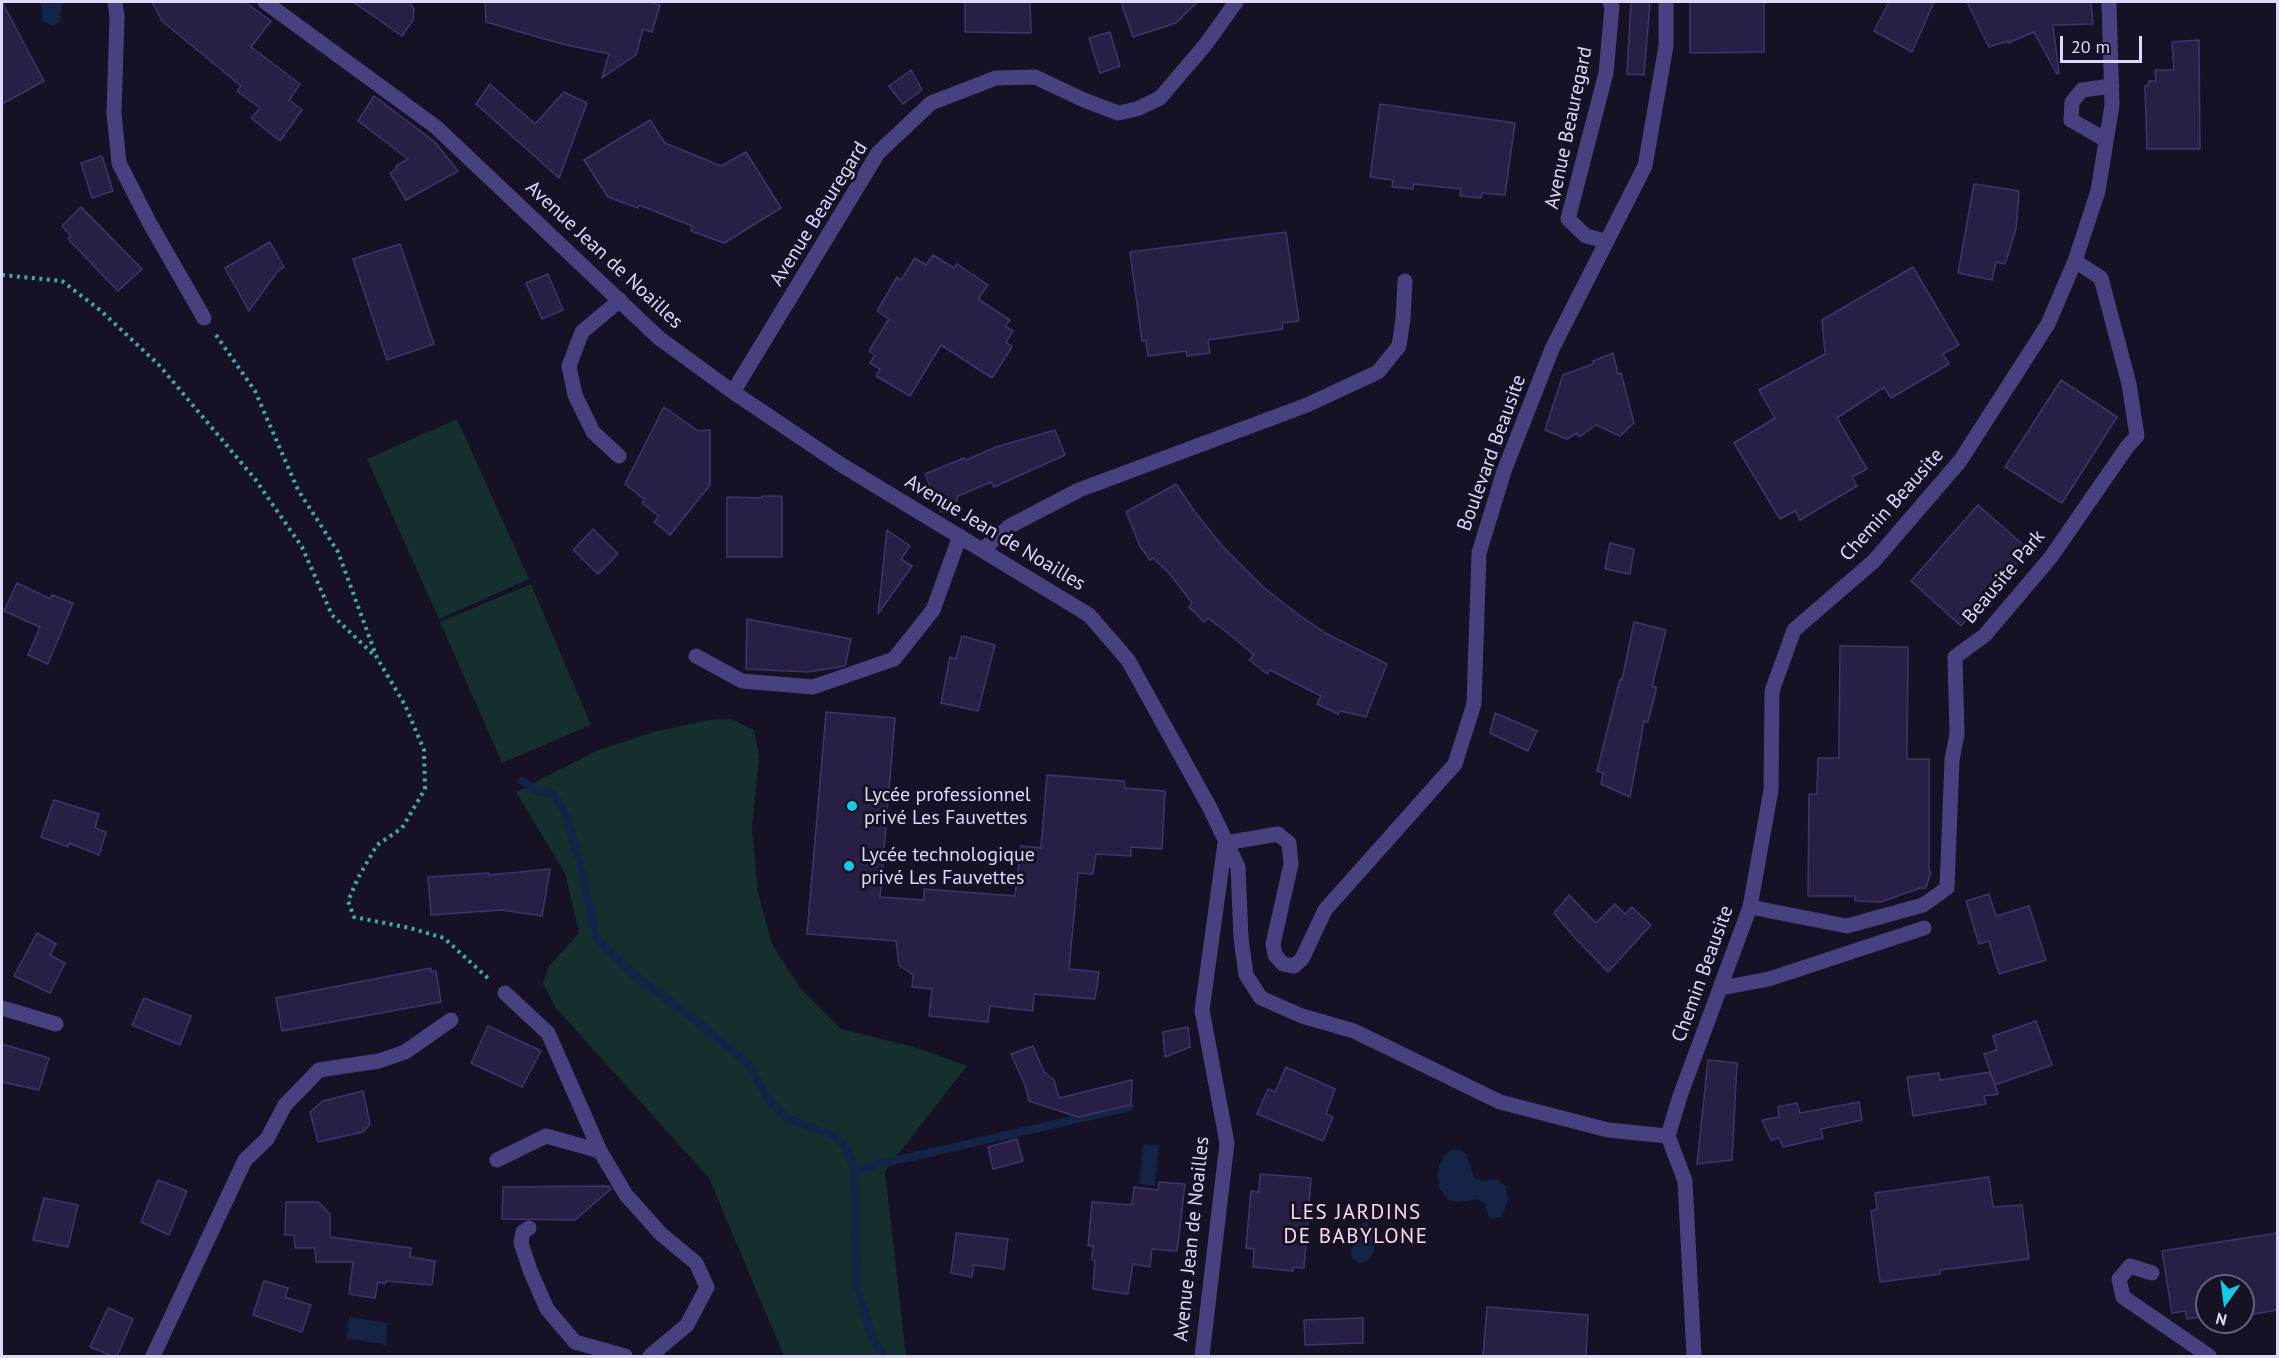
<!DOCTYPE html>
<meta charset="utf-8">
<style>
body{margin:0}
#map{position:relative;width:2279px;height:1358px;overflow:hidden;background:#161125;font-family:"PT Sans",sans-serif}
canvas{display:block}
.frame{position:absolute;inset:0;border:3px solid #ded9fb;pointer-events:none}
.north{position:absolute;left:2195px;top:1274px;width:60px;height:60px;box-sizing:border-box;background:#161125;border:2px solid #66617b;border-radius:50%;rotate:194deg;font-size:16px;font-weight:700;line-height:24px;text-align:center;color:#ded9fb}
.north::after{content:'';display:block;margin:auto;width:21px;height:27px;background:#17c9e9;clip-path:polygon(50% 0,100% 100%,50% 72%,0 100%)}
.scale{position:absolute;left:2060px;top:36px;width:82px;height:27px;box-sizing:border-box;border:3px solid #ded9fb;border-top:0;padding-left:8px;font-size:18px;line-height:21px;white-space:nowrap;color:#ded9fb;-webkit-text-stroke:4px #161125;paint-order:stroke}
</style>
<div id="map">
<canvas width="2279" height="1358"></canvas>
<div class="frame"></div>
<div class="north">N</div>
<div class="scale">20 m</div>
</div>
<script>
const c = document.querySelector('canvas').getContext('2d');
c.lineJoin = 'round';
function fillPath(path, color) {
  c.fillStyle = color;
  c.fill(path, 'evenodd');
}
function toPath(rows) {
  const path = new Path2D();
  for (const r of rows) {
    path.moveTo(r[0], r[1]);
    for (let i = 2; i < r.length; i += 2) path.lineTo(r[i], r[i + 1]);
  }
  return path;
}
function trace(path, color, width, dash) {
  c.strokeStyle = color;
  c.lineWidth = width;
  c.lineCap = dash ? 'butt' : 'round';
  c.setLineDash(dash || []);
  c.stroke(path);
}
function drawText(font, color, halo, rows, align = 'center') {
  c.font = font + ' "PT Sans",sans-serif';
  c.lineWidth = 6;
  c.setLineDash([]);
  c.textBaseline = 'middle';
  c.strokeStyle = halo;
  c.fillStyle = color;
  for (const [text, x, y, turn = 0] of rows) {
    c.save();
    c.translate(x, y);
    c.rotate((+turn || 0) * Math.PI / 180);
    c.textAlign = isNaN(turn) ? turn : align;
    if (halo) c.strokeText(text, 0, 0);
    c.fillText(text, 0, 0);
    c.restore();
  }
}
const green = toPath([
 [457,419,529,579,439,619,367,459],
 [531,584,591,725,502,763,440,622],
 [731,719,754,730,759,756,752,828,758,893,772,944,800,988,841,1029,914,1047,967,1066,885,1171,906,1356,784,1356,709,1178,556,1008,543,984,549,966,579,933,565,873,516,792,598,750,654,732,708,720]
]);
const water = toPath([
 [41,2,62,2,60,22,53,26,42,21],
 [1143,1144,1159,1145,1155,1186,1139,1184],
 [1459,1149,1466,1154,1474,1178,1484,1181,1497,1179,1506,1186,1508,1201,1501,1217,1492,1219,1488,1216,1486,1205,1478,1199,1456,1202,1449,1200,1440,1190,1438,1176,1439,1166,1444,1156,1451,1150],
 [1367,1222,1375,1239,1374,1252,1366,1262,1359,1263,1352,1258,1351,1250,1357,1239,1357,1229,1363,1223],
 [349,1317,387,1323,386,1345,347,1338]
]);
const stream = toPath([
 [522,781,534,790,554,794,566,815,580,864,597,940,632,973,703,1026,748,1064,769,1100,788,1119,834,1136,848,1150,854,1170,857,1286,871,1335,883,1356],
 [854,1170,1130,1107]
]);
const building = toPath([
 [2,2,44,81,2,104,2,2],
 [152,2,245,2,271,21,251,47,300,84,289,100,302,110,280,141,251,118,260,108,237,91,241,86,162,21,152,2],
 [353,2,409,2,414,9,413,20,402,36,353,2],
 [485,2,649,2,660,5,652,32,643,29,636,55,602,78,609,54,562,44,486,22,485,2],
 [965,2,1030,2,1031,33,965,32,965,2],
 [1121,2,1197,2,1176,23,1133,37,1121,2],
 [1631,2,1650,2,1644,75,1627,74,1631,2],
 [1690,2,1764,2,1764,52,1690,53,1690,2],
 [1889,2,1934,2,1912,52,1874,31,1889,2],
 [1967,2,2091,2,2093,24,2053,25,2059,73,2057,74,2034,32,2008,43,2008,41,1989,47,1967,2],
 [1110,32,1120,66,1100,73,1089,38,1110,32],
 [2199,40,2200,149,2147,149,2145,86,2148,86,2149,81,2156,81,2155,70,2174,70,2172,42,2199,40],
 [911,70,922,90,903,104,889,86,911,70],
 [490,84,535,124,564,92,587,103,559,178,476,104,490,84],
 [374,96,435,142,458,171,406,200,390,173,397,168,396,166,408,159,358,121,374,96],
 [1380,104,1515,123,1505,195,1482,193,1481,198,1460,196,1461,189,1414,184,1413,189,1392,187,1393,180,1370,177,1380,104],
 [650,120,665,143,721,166,746,152,781,208,724,243,691,231,692,226,639,205,638,208,608,197,584,160,650,120],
 [102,156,113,191,92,198,81,163,102,156],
 [1974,184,2019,191,2016,229,2005,264,1996,262,1992,280,1958,273,1974,184],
 [81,207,142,269,118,291,68,239,71,236,62,226,81,207],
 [1286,232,1299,321,1282,323,1283,329,1208,340,1210,353,1187,356,1186,351,1148,356,1146,340,1142,341,1130,252,1286,232],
 [270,242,284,267,277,272,249,311,225,268,270,242],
 [400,244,434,344,387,360,353,259,400,244],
 [933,255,954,268,957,264,988,285,978,299,1010,320,1005,326,1013,331,1006,342,1012,347,992,378,941,345,910,396,876,376,880,369,870,363,875,355,869,351,889,319,877,311,897,277,901,280,915,258,926,265,933,255],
 [1913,267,1959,345,1943,354,1949,364,1891,398,1884,387,1837,418,1867,469,1852,477,1857,486,1800,520,1795,511,1780,519,1734,443,1775,418,1759,390,1825,354,1822,320,1913,267],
 [548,274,563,310,542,319,526,283,548,274],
 [1613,353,1618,374,1621,373,1634,423,1620,436,1596,425,1579,437,1577,433,1567,439,1545,430,1563,375,1593,364,1593,361,1613,353],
 [2061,380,2117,417,2062,503,2005,467,2061,380],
 [664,407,698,431,710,430,710,485,670,535,654,522,659,516,642,503,645,500,625,484,664,407],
 [1055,430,1065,455,994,487,991,482,958,496,955,505,941,512,925,474,964,458,966,460,996,447,1055,430],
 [1176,484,1195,512,1223,547,1263,587,1299,615,1327,634,1387,664,1366,717,1340,711,1338,714,1317,704,1321,696,1270,670,1267,674,1249,660,1254,655,1234,638,1208,618,1204,622,1189,607,1192,603,1169,573,1153,558,1150,560,1140,546,1126,512,1176,484],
 [762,496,782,496,782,557,727,557,727,497,762,498,762,496],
 [1978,505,2028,549,1961,626,1911,581,1978,505],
 [593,529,618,554,598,574,573,550,593,529],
 [887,530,910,546,901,559,912,566,878,614,887,530],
 [1610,543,1634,549,1630,574,1605,569,1610,543],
 [17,583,51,599,52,595,73,603,48,664,28,655,40,627,4,611,17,583],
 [747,619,851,639,845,666,808,672,746,669,747,619],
 [1634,622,1666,630,1652,686,1656,687,1656,690,1648,722,1644,721,1630,797,1601,784,1603,773,1597,771,1620,679,1622,680,1634,622],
 [962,636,995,645,978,711,941,703,950,657,956,659,962,636],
 [1840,646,1908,647,1907,759,1929,759,1929,870,1931,872,1926,888,1920,888,1881,902,1855,901,1855,896,1808,896,1809,794,1817,794,1818,758,1839,758,1840,646],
 [826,712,895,718,880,897,924,900,924,889,1015,896,1021,846,1041,848,1047,775,1124,781,1125,788,1165,791,1162,849,1131,847,1131,856,1096,854,1093,874,1078,873,1069,969,1099,972,1095,999,1034,994,1033,1011,990,1006,988,1022,929,1016,932,989,912,987,913,975,899,965,896,941,807,934,826,712],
 [1495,713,1537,731,1528,751,1490,733,1495,713],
 [54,800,99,814,95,828,106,832,99,855,69,843,68,847,41,837,54,800],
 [550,869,542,916,502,910,431,915,428,877,489,873,489,875,550,869],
 [1989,894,1996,916,2029,906,2046,960,1999,974,1989,941,1979,944,1966,901,1989,894],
 [1569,895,1596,923,1615,904,1625,914,1632,907,1651,925,1608,972,1575,938,1554,913,1569,895],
 [37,933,56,944,50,955,65,963,50,993,14,976,37,933],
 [431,968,431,972,436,971,441,1002,282,1031,276,998,431,968],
 [144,998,191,1016,180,1045,132,1025,144,998],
 [2036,1021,2052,1065,1995,1085,1984,1054,1997,1050,1993,1036,2036,1021],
 [488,1026,541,1051,522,1087,471,1063,488,1026],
 [1188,1027,1190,1047,1165,1057,1163,1032,1188,1027],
 [2,1044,49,1058,39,1090,2,1082,2,1044],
 [1033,1046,1044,1072,1054,1080,1059,1098,1132,1080,1131,1105,1078,1117,1029,1101,1025,1085,1011,1054,1033,1046],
 [1708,1060,1737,1063,1732,1160,1697,1164,1708,1060],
 [1286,1067,1335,1089,1326,1114,1333,1117,1323,1141,1257,1114,1268,1089,1275,1092,1286,1067],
 [1990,1072,1998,1094,1984,1096,1986,1104,1913,1116,1907,1077,1939,1073,1940,1080,1990,1072],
 [363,1091,370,1124,363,1132,318,1142,310,1112,323,1101,363,1091],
 [1859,1102,1862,1120,1821,1129,1823,1138,1783,1147,1779,1138,1771,1140,1762,1120,1779,1117,1778,1107,1797,1103,1800,1113,1859,1102],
 [1017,1139,1023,1161,993,1169,988,1147,1017,1139],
 [1260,1174,1311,1178,1304,1268,1293,1267,1293,1271,1253,1267,1254,1249,1246,1248,1248,1223,1251,1191,1259,1192,1260,1174],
 [1989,1177,1993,1207,2022,1205,2029,1259,1940,1270,1940,1274,1880,1282,1871,1211,1877,1209,1875,1193,1989,1177],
 [158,1180,187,1191,169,1235,141,1222,158,1180],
 [1159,1182,1185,1184,1177,1251,1152,1249,1150,1267,1133,1264,1128,1294,1093,1289,1095,1261,1092,1259,1093,1246,1088,1246,1092,1202,1132,1205,1134,1187,1158,1190,1159,1182],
 [609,1186,611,1189,575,1220,502,1219,503,1187,609,1186],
 [44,1198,78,1205,68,1247,33,1240,44,1198],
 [286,1202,318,1202,330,1214,330,1237,411,1248,410,1257,435,1261,432,1285,386,1281,385,1284,378,1282,375,1298,349,1294,353,1262,316,1262,315,1248,295,1248,294,1235,285,1235,286,1202],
 [956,1233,1008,1239,1004,1269,974,1265,972,1277,951,1273,956,1233],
 [2277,1233,2277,1310,2243,1316,2243,1286,2207,1286,2207,1316,2187,1319,2185,1311,2172,1313,2162,1251,2277,1233],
 [264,1281,288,1288,285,1297,311,1305,302,1332,253,1315,264,1281],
 [1487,1307,1588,1315,1586,1356,1483,1356,1487,1307],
 [108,1308,133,1319,117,1356,112,1356,90,1347,108,1308],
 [1363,1318,1363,1343,1305,1345,1304,1320,1363,1318]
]);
const path = toPath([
 [2,275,62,281,100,310,159,365,255,479,302,547,332,615,375,656],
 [216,335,255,391,298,490,338,552,377,658,405,705,424,750,425,789,402,828,377,845,358,878,348,901,354,917,410,928,444,938,491,981]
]);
const minor = toPath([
 [115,2,117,17,114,113,119,163,149,222,204,318],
 [265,2,436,127,659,338,733,392,840,464,1089,615,1128,660,1210,808,1238,867,1241,938,1246,975,1261,998,1302,1016,1354,1031,1500,1102,1608,1130,1668,1136],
 [2106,140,2071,120,2072,102,2082,90,2112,86],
 [1606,241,1586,236,1568,219,1606,73,1612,7,1610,2],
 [733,392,878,153,931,103,996,78,1035,77,1084,100,1118,113,1137,109,1160,98,1206,44,1236,2],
 [619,456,593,432,575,395,569,366,582,332,620,300],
 [982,550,1010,526,1079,490,1307,405,1378,372,1399,346,1403,319,1405,281],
 [696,656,742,681,813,687,894,659,933,610,960,536],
 [1225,843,1278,834,1289,843,1291,864,1273,944,1275,955,1283,964,1294,966,1302,959,1325,910,1455,764,1474,704,1479,553,1504,471,1552,349,1645,166,1666,46,1666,2],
 [1750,907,1847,926,1923,905,1947,888,1952,760,1957,734,1955,657,1985,635,2051,557,2127,447,2137,436,2129,384,2101,278,2075,261],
 [1721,988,1769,979,1924,928],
 [505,993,548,1033,600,1151,626,1195,661,1234,696,1263,707,1287,687,1325,650,1356],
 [2,1008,56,1024],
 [497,1160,546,1136,600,1151],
 [529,1228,523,1232,521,1243,530,1270,547,1309,575,1342,625,1356],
 [2152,1273,2130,1266,2119,1279,2123,1297,2209,1356],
 [153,1356,245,1160,267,1139,285,1105,319,1070,379,1061,405,1052,451,1020],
 [1202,1356,1227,1143,1202,1010,1225,843],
 [1694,1356,1685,1181,1668,1136,1680,1096,1750,907,1771,790,1772,691,1794,630,1874,561,1960,461,2048,324,2075,261,2098,191,2112,105,2109,2]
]);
const markers = [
 [852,806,6,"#17c9e9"],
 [849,866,6,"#17c9e9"]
];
const streetNames = [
 ["Avenue Beauregard",1569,128,-78],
 ["Avenue Beauregard",819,214,-58],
 ["Avenue Jean de Noailles",604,255,43],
 ["Boulevard Beausite",1492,453,-70],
 ["Chemin Beausite",1892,505,-48],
 ["Avenue Jean de Noailles",995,533,31],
 ["Beausite Park",2004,577,-50],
 ["Chemin Beausite",1703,974,-70],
 ["Avenue Jean de Noailles",1192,1239,-84]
];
const poiNames = [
 ["Lycée professionnel",864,795],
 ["privé Les Fauvettes",864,818],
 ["Lycée technologique",861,855],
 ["privé Les Fauvettes",861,878]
];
const neighbourhoodNames = [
 ["LES JARDINS",1356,1213],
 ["DE BABYLONE",1356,1237]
];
fillPath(green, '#152e2e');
fillPath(water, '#132447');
trace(stream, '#132447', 8);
fillPath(building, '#291f44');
trace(building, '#42336e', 1.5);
trace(path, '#3badac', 4, [3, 4.5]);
trace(minor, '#47417f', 15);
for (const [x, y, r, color] of markers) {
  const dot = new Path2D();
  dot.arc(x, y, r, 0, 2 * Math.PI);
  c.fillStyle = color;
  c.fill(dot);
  trace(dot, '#161125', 2);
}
drawText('20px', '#ded9fb', '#161125', streetNames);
drawText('20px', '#ded9fb', '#161125', poiNames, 'left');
c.letterSpacing = '1.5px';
drawText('21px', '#fcdbee', '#161125', neighbourhoodNames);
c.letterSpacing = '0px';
</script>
